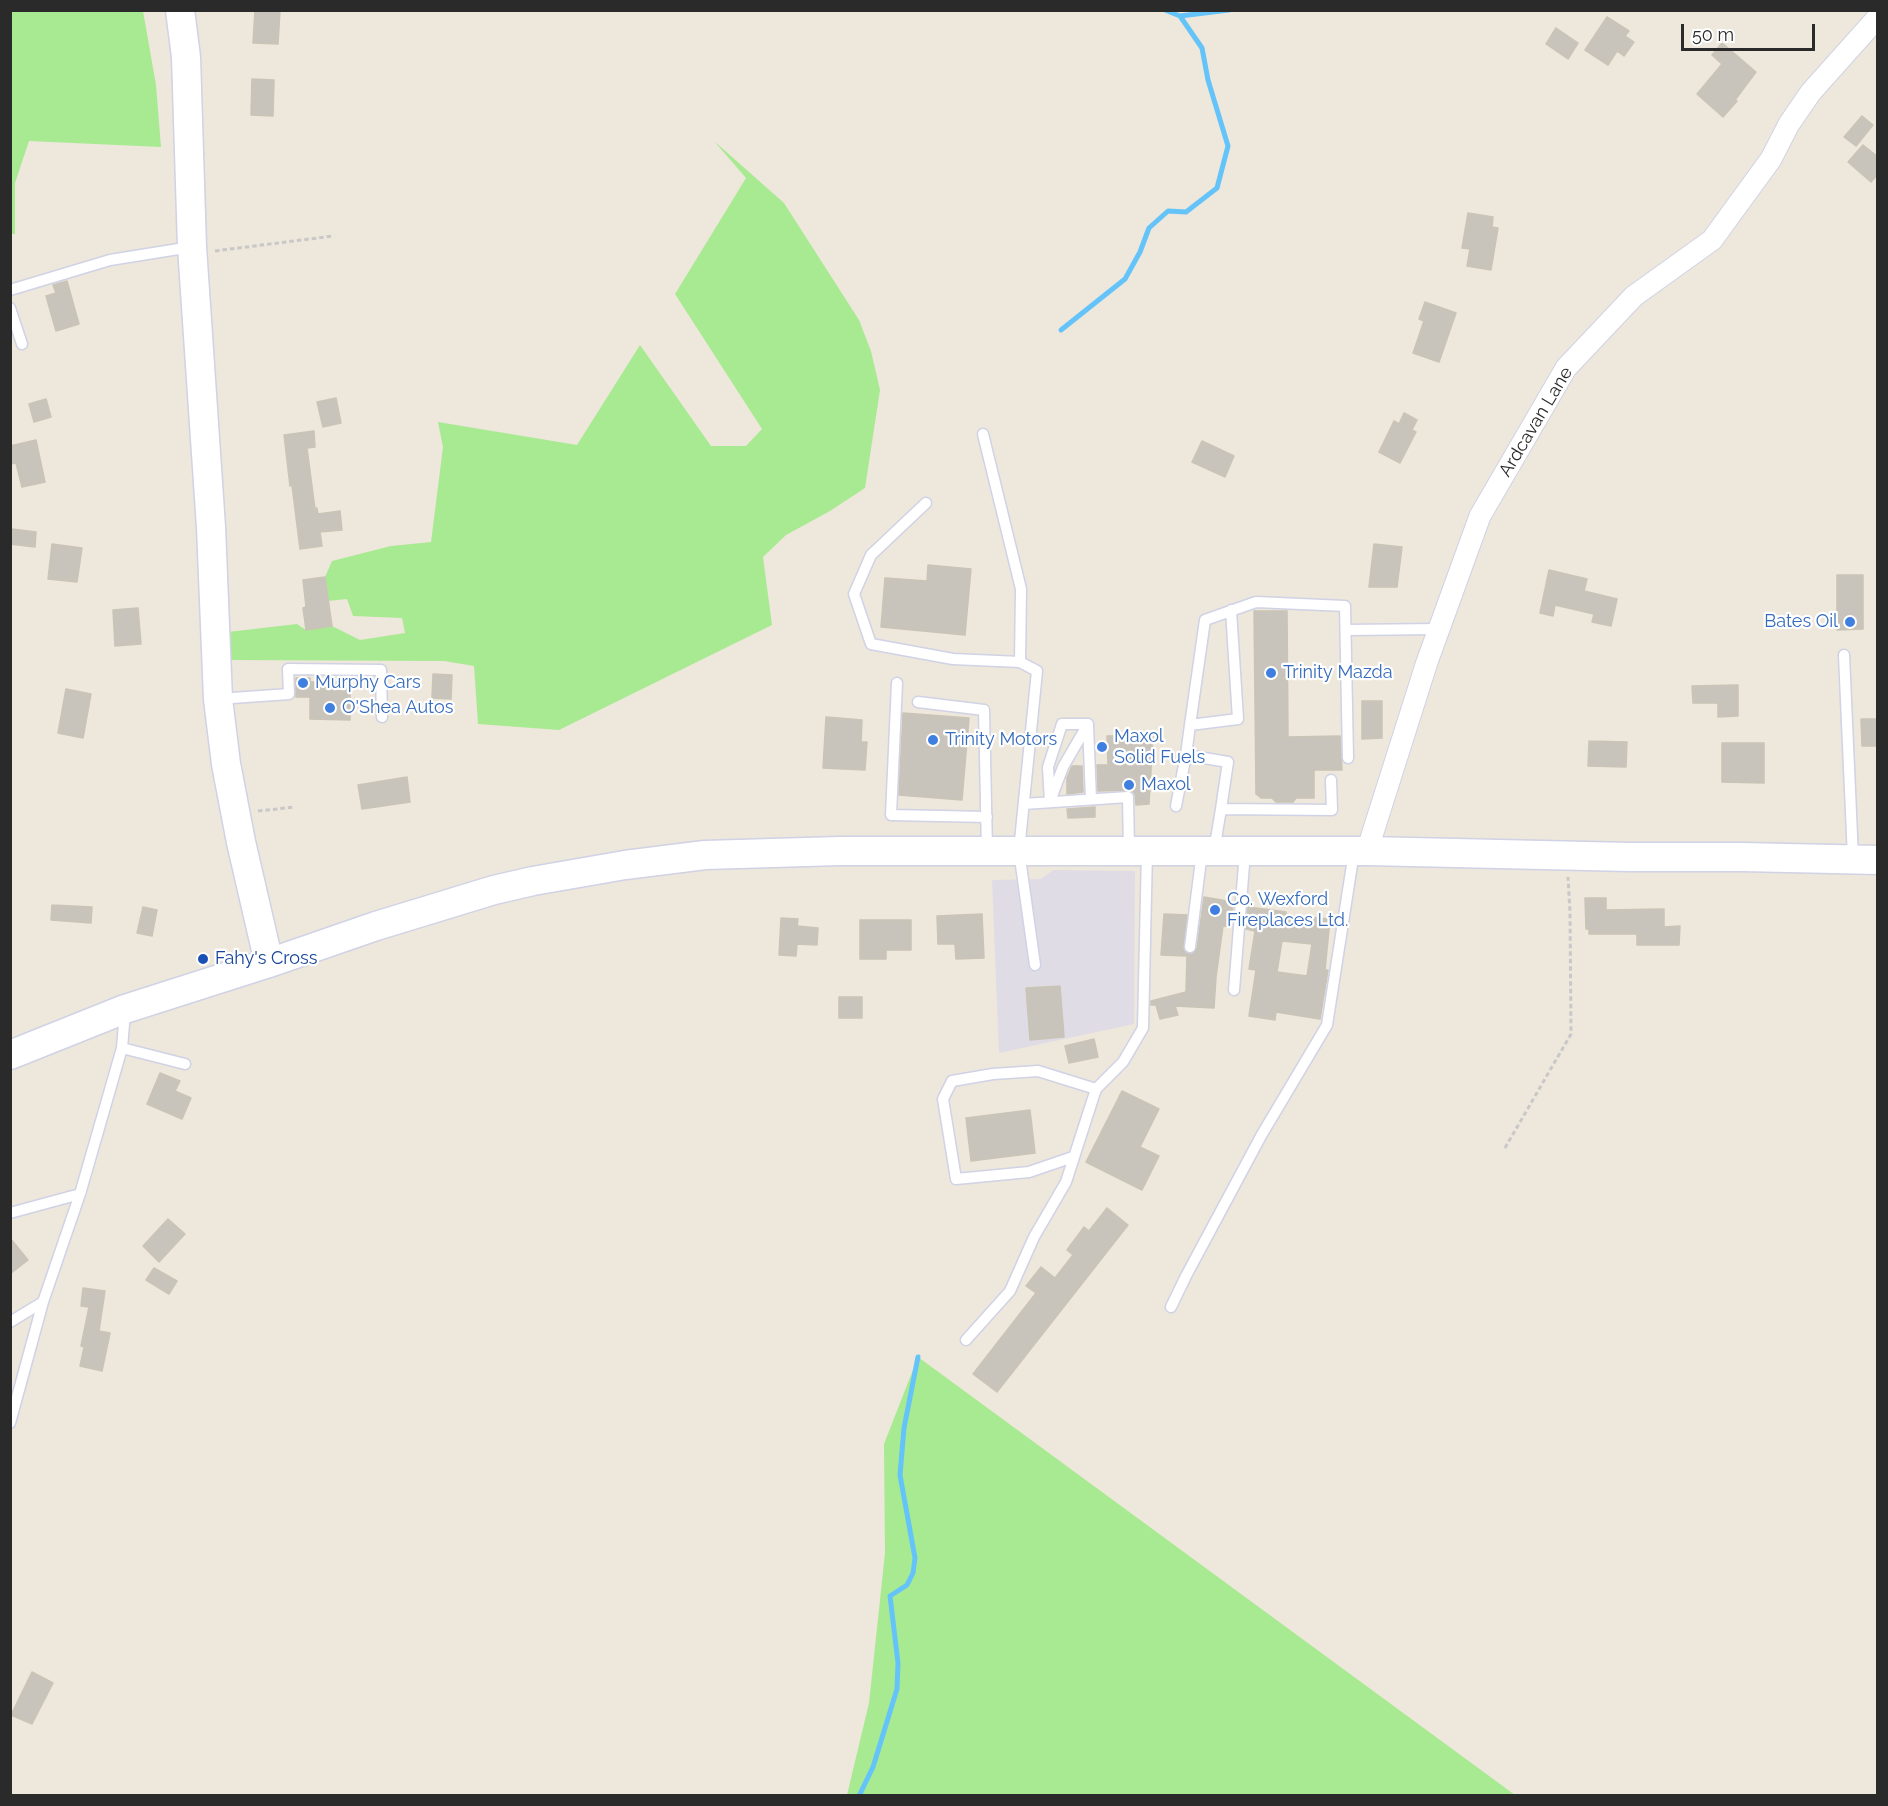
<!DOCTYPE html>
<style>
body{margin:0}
#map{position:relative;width:1888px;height:1806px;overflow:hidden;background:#eee7db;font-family:Raleway,sans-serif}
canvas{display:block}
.frame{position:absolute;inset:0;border:12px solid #2a2a2a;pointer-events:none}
.scale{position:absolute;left:1681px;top:24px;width:134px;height:27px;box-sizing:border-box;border:3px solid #2a2a2a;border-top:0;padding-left:8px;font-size:18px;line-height:21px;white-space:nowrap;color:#2a2a2a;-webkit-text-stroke:4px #fff;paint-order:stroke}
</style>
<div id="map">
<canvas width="1888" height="1806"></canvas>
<div class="frame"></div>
<div class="scale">50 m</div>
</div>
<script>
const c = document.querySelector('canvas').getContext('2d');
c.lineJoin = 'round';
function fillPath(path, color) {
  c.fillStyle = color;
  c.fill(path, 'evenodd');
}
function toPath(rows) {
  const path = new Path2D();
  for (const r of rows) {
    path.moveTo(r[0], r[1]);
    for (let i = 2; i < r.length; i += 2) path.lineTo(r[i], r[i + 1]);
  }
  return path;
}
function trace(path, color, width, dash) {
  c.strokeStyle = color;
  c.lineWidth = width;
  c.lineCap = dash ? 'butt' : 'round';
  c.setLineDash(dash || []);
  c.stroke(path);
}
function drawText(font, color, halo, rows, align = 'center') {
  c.font = font + ' Raleway,sans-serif';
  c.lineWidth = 4.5;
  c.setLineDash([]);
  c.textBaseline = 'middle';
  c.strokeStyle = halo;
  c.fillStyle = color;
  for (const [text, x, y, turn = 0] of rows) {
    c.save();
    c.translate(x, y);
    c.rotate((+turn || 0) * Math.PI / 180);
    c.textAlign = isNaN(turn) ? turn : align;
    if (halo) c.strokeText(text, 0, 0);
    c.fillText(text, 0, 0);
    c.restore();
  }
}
const industrial = toPath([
 [1053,870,1135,871,1134,1024,999,1053,992,880,1041,879]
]);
const green = toPath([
 [10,11,143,11,156,85,161,147,29,141,15,183,15,234,10,234],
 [714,141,784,203,859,320,871,351,880,390,865,488,830,511,786,535,763,557,772,625,559,730,478,724,474,666,444,661,230,660,228,632,297,624,306,630,332,626,360,640,405,633,402,618,353,616,347,599,328,601,325,577,332,561,391,546,431,542,443,447,438,422,577,445,640,345,711,446,746,446,762,429,675,294,746,178],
 [918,1357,993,1412,1515,1795,847,1795,869,1703,885,1553,884,1444]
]);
const stream = toPath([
 [1180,16,1229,10],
 [1061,330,1125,279,1140,252,1149,228,1168,211,1186,212,1217,188,1228,146,1208,80,1202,48,1180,16,1165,10],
 [859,1796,873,1767,897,1689,898,1663,890,1596,907,1585,913,1573,915,1558,900,1475,904,1428,918,1357]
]);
const building = toPath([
 [255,10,280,10,278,44,253,43,255,10],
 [1607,17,1629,31,1625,36,1634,42,1624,56,1617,51,1608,65,1585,50,1607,17],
 [1556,28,1578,43,1568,59,1546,44,1556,28],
 [1722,43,1756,72,1735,100,1737,101,1723,117,1697,94,1722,64,1712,55,1722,43],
 [252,79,274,80,273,116,251,115,252,79],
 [1862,116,1873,125,1856,146,1844,137,1862,116],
 [1863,145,1878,157,1878,174,1871,182,1848,162,1863,145],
 [1468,213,1493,217,1492,227,1498,228,1491,270,1467,266,1470,249,1462,248,1468,213],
 [67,281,79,324,56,331,46,296,56,293,53,285,67,281],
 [1425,302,1456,313,1439,362,1413,353,1424,321,1419,319,1425,302],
 [336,398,341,423,323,427,317,402,336,398],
 [46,399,51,417,34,422,29,404,46,399],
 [1404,413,1417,420,1412,430,1416,432,1400,463,1379,452,1394,421,1399,424,1404,413],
 [314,431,315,447,307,448,315,509,317,508,318,514,340,511,342,530,320,532,322,546,300,549,292,485,290,486,284,435,314,431],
 [36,440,45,482,22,487,16,463,10,464,10,446,36,440],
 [1202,441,1234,456,1225,477,1192,462,1202,441],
 [12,529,36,532,35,547,10,544,12,529],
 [52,544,82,548,77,582,48,579,52,544],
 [1374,544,1402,547,1397,587,1369,587,1374,544],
 [928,565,971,569,965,635,881,627,885,578,927,581,928,565],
 [1549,570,1587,579,1584,591,1617,599,1611,626,1592,622,1594,614,1555,605,1553,616,1540,613,1549,570],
 [1837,575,1863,575,1863,629,1837,630,1837,575],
 [325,577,332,626,306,630,303,608,306,607,303,580,325,577],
 [138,608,141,644,115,646,113,610,138,608],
 [1254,611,1287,611,1288,737,1340,736,1342,770,1314,770,1314,798,1296,798,1293,802,1276,802,1272,798,1261,798,1256,794,1254,611],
 [433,674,452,675,451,699,432,698,433,674],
 [296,678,310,678,310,682,337,682,337,690,350,690,350,720,310,719,310,697,296,697,296,678],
 [1738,685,1738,716,1718,717,1718,703,1693,703,1692,686,1738,685],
 [66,689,91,694,83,738,58,733,66,689],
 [1362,701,1382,701,1382,738,1362,739,1362,701],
 [903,713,969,718,962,800,899,795,903,713],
 [826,717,862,720,861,742,867,742,865,770,823,768,826,717],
 [1861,719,1878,719,1878,746,1862,746,1861,719],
 [1107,736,1153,736,1149,804,1136,805,1135,794,1131,790,1098,791,1097,765,1108,765,1107,736],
 [1589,741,1627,742,1626,767,1588,766,1589,741],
 [1722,743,1764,743,1764,783,1722,782,1722,743],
 [1072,766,1082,766,1083,792,1067,794,1067,778,1072,766],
 [407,777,410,802,362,809,358,785,407,777],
 [1095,807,1095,817,1068,818,1067,809,1095,807],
 [1204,897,1227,901,1227,903,1233,904,1231,927,1223,926,1216,977,1214,1008,1175,1006,1178,1015,1160,1019,1156,1005,1151,1005,1151,1001,1186,992,1187,956,1161,955,1164,914,1187,915,1183,949,1186,953,1192,954,1197,948,1204,897],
 [1585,898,1606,898,1606,910,1664,909,1664,927,1680,926,1679,945,1637,945,1637,934,1589,934,1589,929,1586,929,1585,898],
 [52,905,92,907,91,923,51,920,52,905],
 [143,907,157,910,152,936,137,933,143,907],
 [1248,907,1286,912,1286,915,1330,919,1325,970,1328,970,1320,1019,1276,1012,1275,1020,1249,1016,1256,970,1249,969,1255,931,1246,929,1248,907],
 [1282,941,1312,944,1307,976,1277,972,1282,941],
 [982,914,984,958,956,959,955,944,938,944,937,916,982,914],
 [781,918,798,919,797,926,818,928,817,945,797,944,796,956,779,955,781,918],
 [860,920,911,920,911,950,886,950,886,959,860,959,860,920],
 [1060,986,1064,1037,1030,1040,1026,988,1060,986],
 [839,997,862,997,862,1018,839,1018,839,997],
 [1094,1039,1098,1057,1069,1063,1065,1046,1094,1039],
 [160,1073,180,1081,175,1091,191,1098,182,1119,147,1104,160,1073],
 [1122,1091,1159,1109,1140,1147,1159,1156,1142,1190,1086,1162,1122,1091],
 [1030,1110,1035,1153,971,1161,966,1118,1030,1110],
 [1107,1208,1128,1225,997,1392,973,1374,1036,1293,1026,1286,1041,1267,1055,1278,1073,1255,1067,1250,1084,1227,1089,1231,1107,1208],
 [168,1219,185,1234,159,1262,143,1246,168,1219],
 [10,1238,28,1260,10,1274,10,1238],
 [154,1268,177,1281,169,1294,146,1280,154,1268],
 [83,1288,105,1291,99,1331,110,1333,102,1371,80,1366,84,1347,81,1346,89,1307,81,1306,83,1288],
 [32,1672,53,1683,32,1724,11,1715,32,1672]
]);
const path = toPath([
 [215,251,333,236],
 [258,811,295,807],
 [1505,1148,1571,1034,1570,912,1568,877]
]);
const service = toPath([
 [10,290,110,260,191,247],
 [10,308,22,344],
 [983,434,1021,589,1020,662],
 [926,503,871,555,854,594,871,644,953,659,1020,662,1037,671,1019,851,1035,965],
 [1346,630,1439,629],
 [1844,655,1853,858],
 [897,683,891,815,987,817],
 [218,699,289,694,288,669,381,670,382,717],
 [918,702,984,710,987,851],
 [1088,725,1091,799],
 [1190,725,1205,620,1256,602,1345,606,1348,758],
 [1052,796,1063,767,1088,724],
 [1050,802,1048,767,1062,724,1088,724],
 [1024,804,1128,797,1129,851],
 [1176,806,1186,755],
 [1221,809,1228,762,1186,755,1190,725,1238,719,1231,610],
 [1214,851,1221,809,1332,810,1331,780],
 [1190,947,1202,852],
 [1234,990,1245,852],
 [122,1048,185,1064],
 [1073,1157,1029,1172,956,1179,943,1099,952,1081,993,1074,1038,1071,1096,1089],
 [10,1213,80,1194],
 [1171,1307,1186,1276,1261,1136,1327,1025,1354,852],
 [10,1322,43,1302],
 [966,1340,1010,1291,1034,1237,1066,1182,1096,1089,1123,1062,1143,1028,1147,851],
 [10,1423,43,1302,80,1194,122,1048,125,1012]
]);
const minor = toPath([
 [1367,851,1427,662,1480,516,1566,368,1634,296,1712,240,1771,159,1789,124,1811,92,1878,17]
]);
const secondary = toPath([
 [180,10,186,57,192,247,211,527,218,699,226,764,241,842,269,963],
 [10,1055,125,1009,269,963,376,926,494,890,533,881,625,865,705,855,840,851,1367,851,1630,857,1742,857,1878,860]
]);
const markers = [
 [1850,622,6,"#3f7fe0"],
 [1271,673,6,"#3f7fe0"],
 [303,683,6,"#3f7fe0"],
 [330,708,6,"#3f7fe0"],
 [933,740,6,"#3f7fe0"],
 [1102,747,6,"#3f7fe0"],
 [1129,785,6,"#3f7fe0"],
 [1215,910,6,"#3f7fe0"],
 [203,959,6,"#1a4fb4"]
];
const streetNames = [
 ["Ardcavan Lane",1536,422,-59]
];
const shopNames = [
 ["Bates Oil",1838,622,"right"],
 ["Trinity Mazda",1283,673],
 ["Murphy Cars",315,683],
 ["O'Shea Autos",342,708],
 ["Maxol",1114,737],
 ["Solid Fuels",1114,758],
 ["Trinity Motors",945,740],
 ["Maxol",1141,785],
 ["Co. Wexford",1227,900],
 ["Fireplaces Ltd.",1227,921]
];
const transitNames = [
 ["Fahy's Cross",215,959]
];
fillPath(industrial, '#e0dce6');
fillPath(green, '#a8ea92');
trace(stream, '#64c4fa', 5);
fillPath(building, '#c9c4bb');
trace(building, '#c9c4b5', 1.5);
trace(service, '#d0d2e5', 13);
trace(minor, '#d0d2e5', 23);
trace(secondary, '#d0d2e5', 31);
trace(path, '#c8c8c8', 3, [4.5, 3]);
trace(service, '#fff', 10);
trace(minor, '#fff', 21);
trace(secondary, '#fff', 28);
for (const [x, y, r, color] of markers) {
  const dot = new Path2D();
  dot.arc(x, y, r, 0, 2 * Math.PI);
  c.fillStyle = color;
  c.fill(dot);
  trace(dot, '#fff', 2);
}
drawText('18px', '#2a2a2a', '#fff', streetNames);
drawText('18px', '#366cbe', '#fff', shopNames, 'left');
drawText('18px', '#164399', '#fff', transitNames, 'left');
</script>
